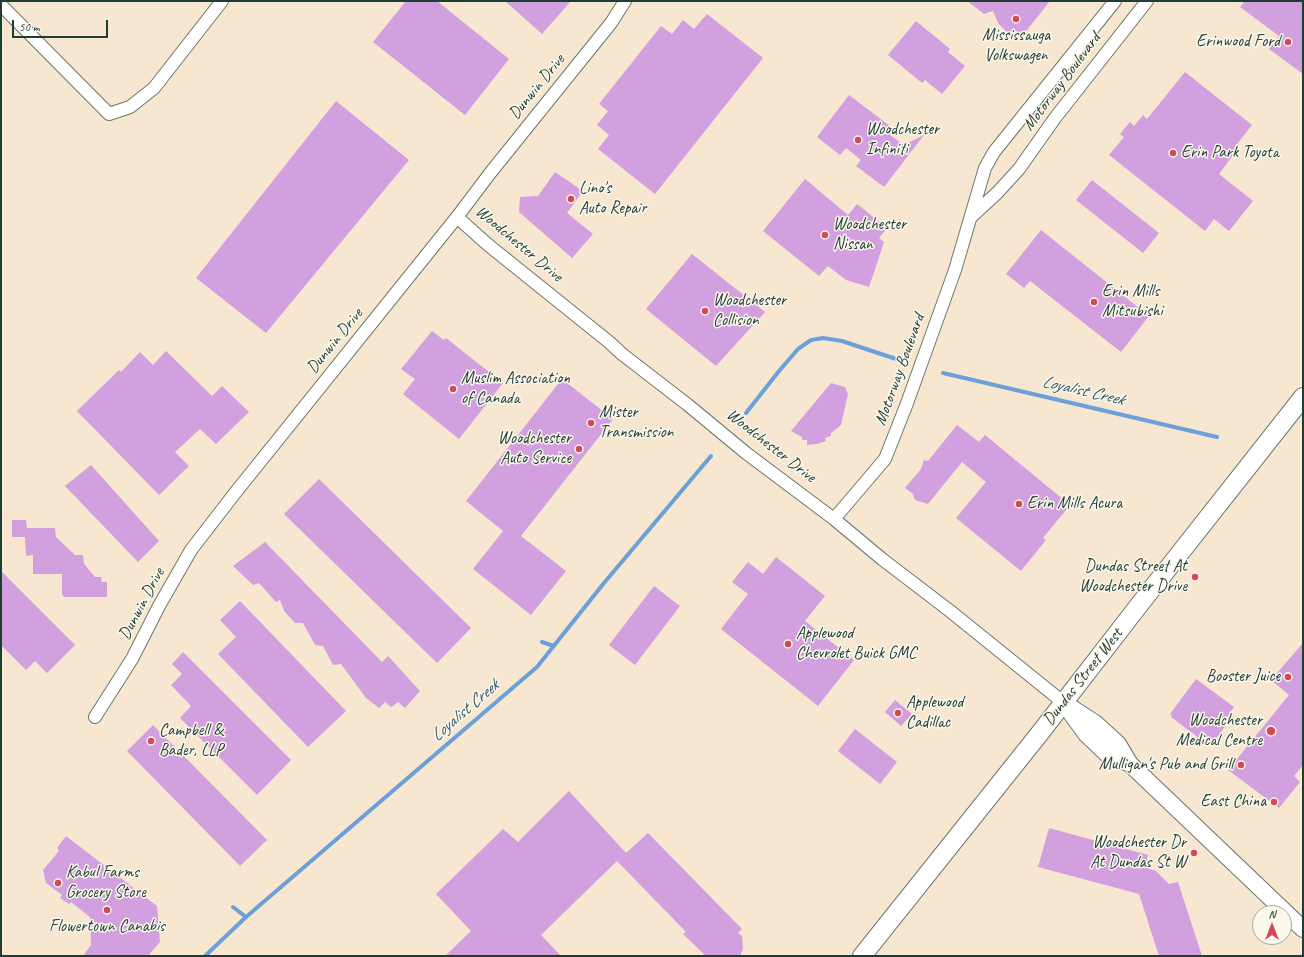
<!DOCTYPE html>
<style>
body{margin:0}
#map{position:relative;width:1304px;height:957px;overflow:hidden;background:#f7e7d1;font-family:Caveat,sans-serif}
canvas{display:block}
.frame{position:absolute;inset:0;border:2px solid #1f3d34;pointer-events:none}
.north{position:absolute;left:1252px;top:905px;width:40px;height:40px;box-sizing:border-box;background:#fbf7ec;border:1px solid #a3ada2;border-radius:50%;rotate:0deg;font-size:11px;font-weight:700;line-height:16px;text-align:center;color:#1f3d34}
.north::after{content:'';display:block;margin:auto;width:14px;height:18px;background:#d1495b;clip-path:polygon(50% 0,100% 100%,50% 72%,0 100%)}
.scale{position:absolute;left:12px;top:20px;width:96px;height:18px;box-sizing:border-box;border:2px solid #1f3d34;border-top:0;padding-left:5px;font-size:12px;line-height:14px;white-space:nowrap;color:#1f3d34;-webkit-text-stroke:3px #fbf7ec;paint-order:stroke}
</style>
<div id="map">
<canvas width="1304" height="957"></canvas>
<div class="frame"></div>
<div class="north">N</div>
<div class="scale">50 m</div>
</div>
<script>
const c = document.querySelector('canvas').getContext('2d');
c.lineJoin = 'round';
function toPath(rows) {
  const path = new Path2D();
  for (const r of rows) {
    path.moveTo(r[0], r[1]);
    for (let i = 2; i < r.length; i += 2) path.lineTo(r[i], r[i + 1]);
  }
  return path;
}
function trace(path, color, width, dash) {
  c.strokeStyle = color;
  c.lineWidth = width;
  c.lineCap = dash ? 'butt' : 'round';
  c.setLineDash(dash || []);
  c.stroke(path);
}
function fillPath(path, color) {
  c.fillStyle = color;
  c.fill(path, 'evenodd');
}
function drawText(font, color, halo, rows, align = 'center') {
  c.font = font + ' Caveat,sans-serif';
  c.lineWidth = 3;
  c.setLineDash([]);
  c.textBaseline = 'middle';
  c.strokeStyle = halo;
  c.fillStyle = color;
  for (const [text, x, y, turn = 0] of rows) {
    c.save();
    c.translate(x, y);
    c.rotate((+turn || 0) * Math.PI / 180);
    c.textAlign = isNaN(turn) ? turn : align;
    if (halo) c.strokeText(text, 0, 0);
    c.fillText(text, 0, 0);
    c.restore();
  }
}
const stream = toPath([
 [943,373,1217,437],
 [746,413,779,371,798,349,811,340,823,338,842,341,902,361],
 [542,642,554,646],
 [233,907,246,917],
 [205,956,246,917,537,667,604,583,711,456]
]);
const building = toPath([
 [406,1,437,1,509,59,465,115,373,42],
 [505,1,571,1,542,34],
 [967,1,1050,1,1023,35,1014,30,1010,35,998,23,993,11,984,14],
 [1245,1,1303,1,1303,74,1269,49,1279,36,1240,7],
 [707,14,763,58,655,194,598,149,609,135,597,125,608,111,599,104,661,26,672,34,683,20,694,29],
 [916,21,950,49,948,52,965,66,942,94,925,80,922,83,888,55],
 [1185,72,1252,125,1234,148,1237,150,1219,174,1253,201,1229,231,1214,219,1205,231,1109,155,1124,137,1120,134,1130,122,1134,126,1143,115,1147,119],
 [849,95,894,129,890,135,904,145,924,135,884,187,856,166,861,160,846,148,840,155,817,137],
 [336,101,409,160,266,333,196,278],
 [555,172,583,191,567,213,593,234,572,258,519,212,520,197,538,196],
 [805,179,848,215,857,204,887,228,879,238,884,242,869,287,846,280,828,266,819,276,763,231],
 [1092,180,1159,233,1143,253,1076,200],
 [1041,230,1149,316,1121,352,1030,281,1024,288,1006,274],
 [692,254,765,312,716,366,646,309],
 [432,331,444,340,446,338,503,383,459,439,403,394,415,379,401,369],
 [166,351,212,396,222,386,249,412,216,444,200,429,175,452,189,466,159,495,77,411,119,370,121,372,140,352,153,365],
 [562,379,613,419,521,536,566,571,531,615,473,569,503,531,466,501],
 [831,383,845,387,848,394,841,425,831,433,831,436,825,438,826,441,817,444,807,445,807,440,802,440,802,437,791,431],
 [957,425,979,442,985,435,1070,505,1043,538,1046,540,1021,571,956,518,986,482,962,462,928,504,915,500,913,494,905,488,921,469,924,460,928,461],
 [91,465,159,541,138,562,65,486],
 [319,479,471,628,437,663,284,514],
 [12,520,26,520,27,528,55,528,56,537,75,555,83,555,84,564,95,577,101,577,102,582,107,582,107,597,64,597,62,594,62,574,33,574,33,555,26,556,25,537,12,537],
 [265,542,382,662,388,656,420,691,405,708,398,702,391,707,385,702,379,708,366,698,341,664,333,665,323,646,315,645,303,623,295,623,284,611,280,600,276,602,259,583,253,585,233,566],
 [776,557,825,596,805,621,854,660,818,706,721,629,748,594,732,582,748,562,763,574],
 [1,571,75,645,47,673,35,661,26,670,1,645],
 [654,586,680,606,635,665,609,645],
 [240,601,346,711,308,747,218,654,236,637,220,620],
 [1303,643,1303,765,1294,776,1300,782,1279,808,1228,770,1289,695,1271,680],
 [183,652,291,760,257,795,180,718,191,706,171,685,182,674,172,664],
 [1196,679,1234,707,1223,723,1226,725,1213,743,1206,737,1203,741,1171,717,1172,715,1170,714],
 [895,700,912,714,901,726,885,712],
 [153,725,267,840,240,866,127,751],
 [855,729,897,762,880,784,838,751],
 [569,791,626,853,648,833,742,929,738,933,742,936,743,949,740,956,706,956,683,934,686,932,617,861,541,935,561,956,445,956,471,931,436,894,503,829,518,842],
 [1049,828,1148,855,1145,867,1156,871,1169,884,1178,882,1202,956,1159,956,1139,894,1038,867],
 [66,836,157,906,160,942,148,956,83,956,91,945,90,917,71,902,69,904,60,898,62,895,46,883,43,870,59,851,57,848]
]);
const street = toPath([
 [1,5,109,114,130,107,154,88,222,1],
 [457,217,487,244,609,342,622,354,688,405,746,453,834,519,882,559,950,611,1064,703],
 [971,217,997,193,1019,169,1055,118,1147,1],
 [834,519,885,459,906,406,955,270,985,168,994,152,1115,1],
 [95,717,132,659,159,606,191,550,235,493,457,217,491,172,611,23,625,1]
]);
const secondary = toPath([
 [1064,703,1095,723,1118,744,1130,764,1303,929],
 [1068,709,1086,734,1107,754,1130,764]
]);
const primary = toPath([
 [862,956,1040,733,1143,600,1303,397]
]);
const markers = [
 [1016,19,4,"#d1495b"],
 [1288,42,4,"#d1495b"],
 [858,140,4,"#d1495b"],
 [1173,153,4,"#d1495b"],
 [571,199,4,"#d1495b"],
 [825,235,4,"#d1495b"],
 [1094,302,4,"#d1495b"],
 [705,311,4,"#d1495b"],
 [453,389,4,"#d1495b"],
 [591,423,4,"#d1495b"],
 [579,449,4,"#d1495b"],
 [1019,504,4,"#d1495b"],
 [1195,577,4,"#d1495b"],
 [788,644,4,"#d1495b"],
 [1288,677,4,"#d1495b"],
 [898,713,4,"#d1495b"],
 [1271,731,5,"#d1495b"],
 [151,741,4,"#d1495b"],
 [1241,765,4,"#d1495b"],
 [1274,802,4,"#d1495b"],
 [1194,853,4,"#d1495b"],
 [58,883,4,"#d1495b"],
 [107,910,4,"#d1495b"]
];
const poiNames = [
 ["Mississauga",1016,36,"center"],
 ["Volkswagen",1016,56,"center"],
 ["Erinwood Ford",1280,42,"right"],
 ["Woodchester",866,130],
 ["Infiniti",866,150],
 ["Erin Park Toyota",1181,153],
 ["Lino's",579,189],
 ["Auto Repair",579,209],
 ["Woodchester",833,225],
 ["Nissan",833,245],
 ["Erin Mills",1102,292],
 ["Mitsubishi",1102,312],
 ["Woodchester",713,301],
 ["Collision",713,321],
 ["Muslim Association",461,379],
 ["of Canada",461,399],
 ["Mister",599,413],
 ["Transmission",599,433],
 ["Woodchester",571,439,"right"],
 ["Auto Service",571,459,"right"],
 ["Erin Mills Acura",1027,504],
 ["Dundas Street At",1187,567,"right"],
 ["Woodchester Drive",1187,587,"right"],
 ["Applewood",796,634],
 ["Chevrolet Buick GMC",796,654],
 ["Booster Juice",1280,677,"right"],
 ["Applewood",906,703],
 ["Cadillac",906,723],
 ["Woodchester",1262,721,"right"],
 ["Medical Centre",1262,741,"right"],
 ["Campbell &",159,731],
 ["Bader, LLP",159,751],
 ["Mulligan's Pub and Grill",1233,765,"right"],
 ["East China",1266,802,"right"],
 ["Woodchester Dr",1186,843,"right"],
 ["At Dundas St W",1186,863,"right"],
 ["Kabul Farms",66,873],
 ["Grocery Store",66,893],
 ["Flowertown Canabis",107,927,"center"]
];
const streetNames = [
 ["Motorway Boulevard",1062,82,-53],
 ["Dunwin Drive",537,87,-51],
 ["Woodchester Drive",519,244,40],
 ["Dunwin Drive",335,341,-51],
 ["Motorway Boulevard",900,370,-70],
 ["Woodchester Drive",771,446,38],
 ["Dunwin Drive",142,604,-62],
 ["Dundas Street West",1083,677,-52]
];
const waterNames = [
 ["Loyalist Creek",1083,391,13],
 ["Loyalist Creek",465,711,-41]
];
trace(stream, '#6ba0d8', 4);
fillPath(building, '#d29fdf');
trace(street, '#6b786b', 14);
trace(secondary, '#6b786b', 18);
trace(primary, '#6b786b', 20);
trace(street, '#fff', 12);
trace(secondary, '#fff', 16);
trace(primary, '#fff', 18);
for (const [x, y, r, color] of markers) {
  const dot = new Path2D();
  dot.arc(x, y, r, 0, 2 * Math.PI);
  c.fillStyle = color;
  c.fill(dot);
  trace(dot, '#fbf7ec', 1.5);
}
drawText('17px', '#1f3d34', '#fbf7ec', poiNames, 'left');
drawText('17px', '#1f3d34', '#fbf7ec', streetNames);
drawText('italic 18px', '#365b65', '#fbf7ec', waterNames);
</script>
